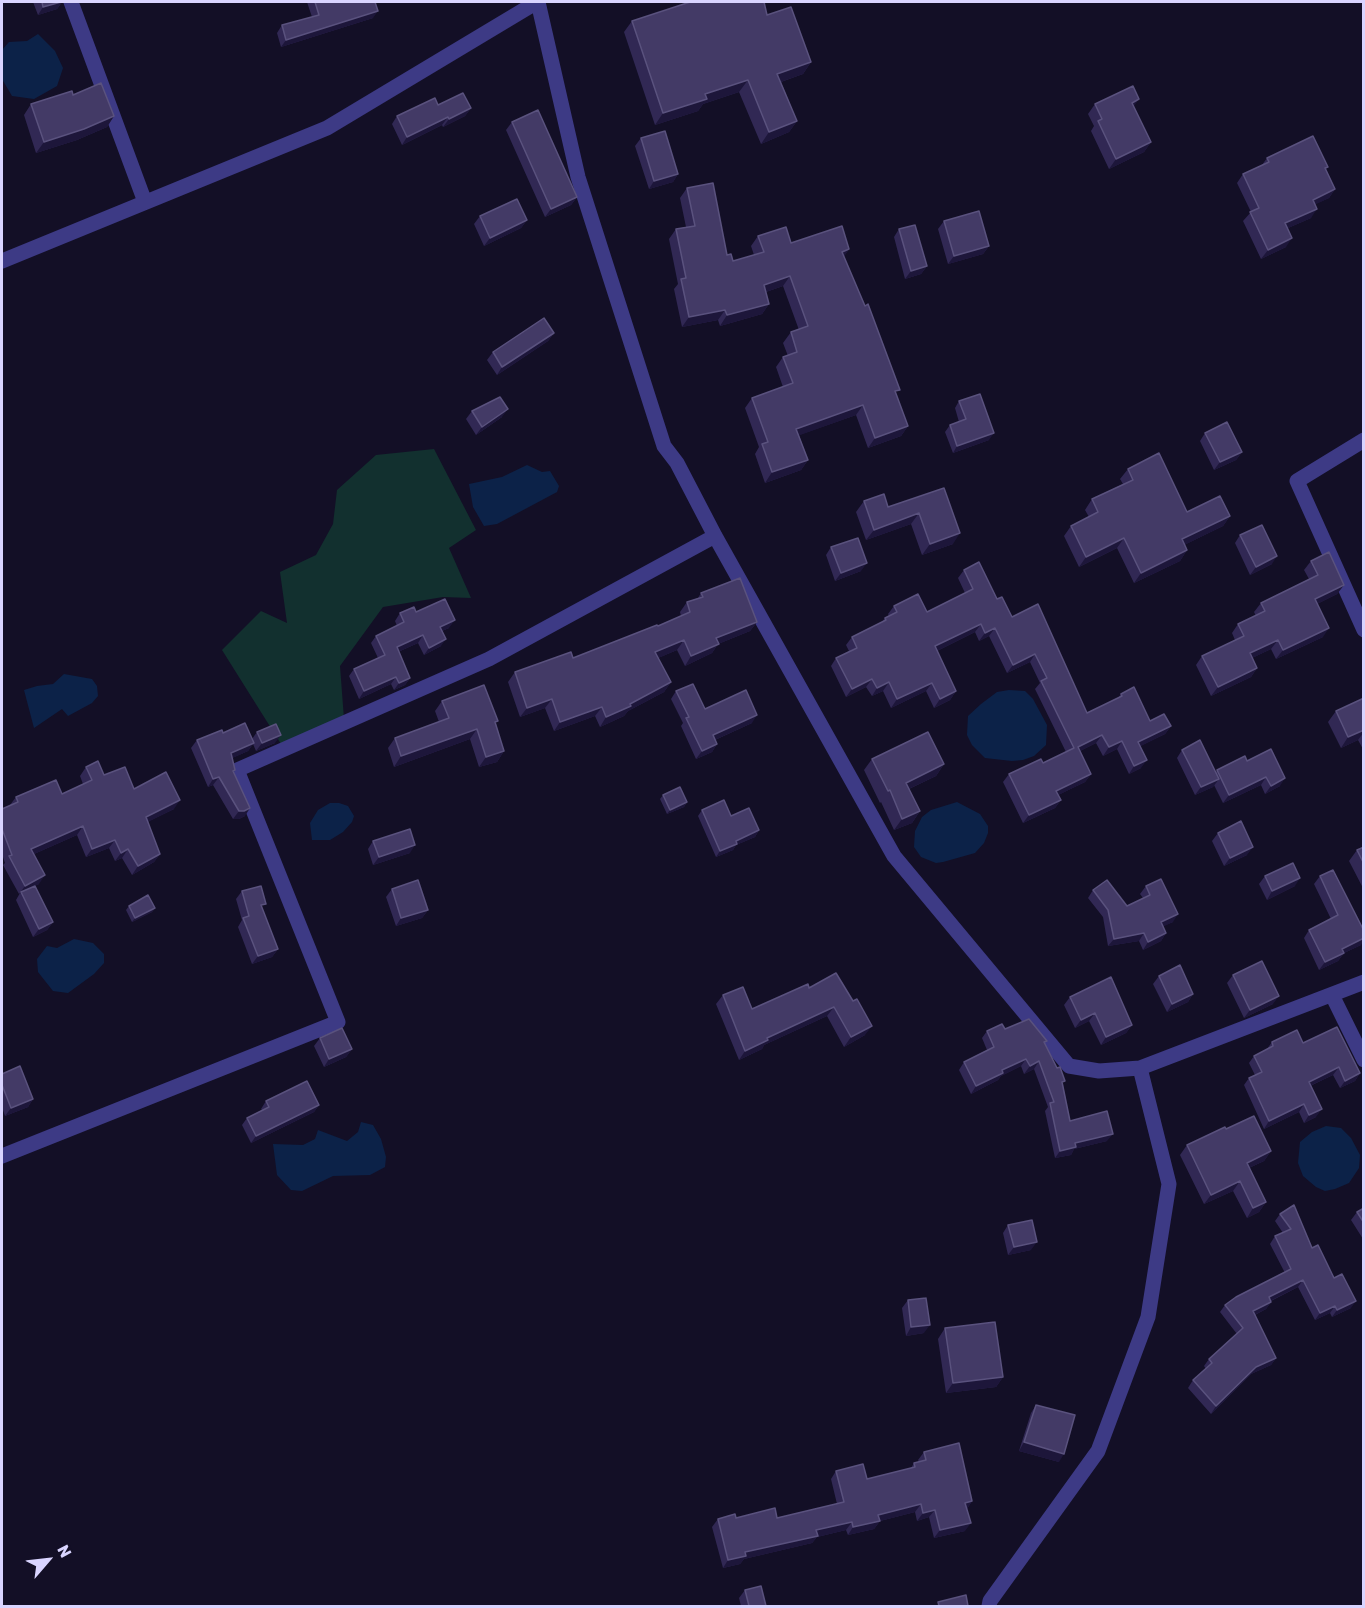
<!DOCTYPE html>
<style>
body{margin:0}
#map{position:relative;width:1365px;height:1608px;overflow:hidden;background:#130f26;font-family:Rubik,sans-serif}
canvas{display:block}
.frame{position:absolute;inset:0;border:3px solid #d9d4ff;pointer-events:none}
.north{position:absolute;left:18px;top:1530px;width:60px;height:60px;-webkit-text-stroke:4px #130f26;paint-order:stroke;rotate:62deg;font-size:16px;font-weight:700;line-height:24px;text-align:center;color:#d9d4ff}
.north::after{content:'';display:block;margin:auto;width:21px;height:27px;background:#d9d4ff;clip-path:polygon(50% 0,100% 100%,50% 72%,0 100%)}
</style>
<div id="map">
<canvas width="1365" height="1608"></canvas>
<div class="frame"></div>
<div class="north">N</div>
</div>
<script>
const c = document.querySelector('canvas').getContext('2d');
c.lineJoin = 'round';
function fillPath(path, color) {
  c.fillStyle = color;
  c.fill(path, 'evenodd');
}
function toPath(rows) {
  const path = new Path2D();
  for (const r of rows) {
    path.moveTo(r[0], r[1]);
    for (let i = 2; i < r.length; i += 2) path.lineTo(r[i], r[i + 1]);
  }
  return path;
}
function trace(path, color, width, dash) {
  c.strokeStyle = color;
  c.lineWidth = width;
  c.lineCap = dash ? 'butt' : 'round';
  c.setLineDash(dash || []);
  c.stroke(path);
}
const green = toPath([
 [434,449,476,530,449,548,471,598,443,597,383,607,340,666,344,719,281,744,222,650,261,611,287,623,280,572,316,555,333,524,337,490,376,455]
]);
const water = toPath([
 [38,34,55,51,63,68,57,86,34,99,12,96,2,79,2,50,9,42,27,41],
 [527,465,542,472,550,471,559,486,557,492,497,524,484,526,473,507,469,484,502,477],
 [64,674,92,679,97,686,98,696,92,703,68,716,62,709,34,728,24,690,37,686,53,684],
 [1009,690,1025,691,1033,699,1047,725,1046,745,1034,756,1023,760,1012,761,985,758,972,745,967,735,968,716,981,704,997,692],
 [957,802,980,814,988,826,988,833,984,843,975,853,943,862,936,863,921,857,914,847,915,831,922,817,931,810],
 [330,803,339,803,348,806,354,816,352,822,343,832,330,840,312,840,310,823,318,810],
 [74,939,93,943,104,954,104,963,94,974,68,993,53,991,38,972,37,959,47,946,57,948],
 [361,1122,373,1125,381,1139,386,1157,385,1167,370,1175,333,1176,302,1191,291,1190,277,1175,273,1144,303,1145,315,1139,318,1130,347,1141,358,1132],
 [1326,1126,1341,1128,1351,1138,1360,1155,1359,1168,1349,1183,1335,1189,1325,1191,1316,1187,1303,1176,1298,1163,1300,1142,1312,1132]
]);
const minor = toPath([
 [71,2,145,202],
 [538,2,578,177,664,446,677,463,715,536,894,856,1069,1066,1099,1071,1140,1068,1364,982],
 [2,261,327,128,537,2],
 [1364,440,1297,481,1364,630],
 [1332,995,1364,1060],
 [2,1156,338,1022,237,770,489,659,715,536],
 [989,1606,990,1601,1098,1451,1148,1317,1169,1184,1140,1068]
]);
const wall = toPath([
 [33,2,62,2,57,9,38,15],
 [307,2,375,2,373,18,281,47,277,33,282,25,312,17],
 [767,15,811,62,803,74,781,82,797,121,789,132,761,144,739,92,703,104,698,111,655,125,624,32,632,21],
 [73,95,114,116,107,127,77,140,36,153,24,115,31,104],
 [1095,104,1134,107,1151,142,1144,152,1109,169,1091,131,1094,126,1088,114],
 [438,105,471,108,465,116,443,127,442,125,402,145,392,124,397,116],
 [512,122,577,197,571,205,545,217,506,130],
 [641,138,678,174,673,182,649,189,635,146],
 [1267,158,1328,167,1326,169,1335,189,1329,198,1315,204,1311,218,1288,228,1286,247,1261,259,1243,221,1251,212,1237,183,1243,174,1262,165],
 [687,188,727,255,733,261,754,255,751,246,758,236,791,243,849,249,844,256,908,426,901,436,868,448,856,415,799,435,808,460,801,470,765,483,755,454,759,447,745,408,752,398,783,387,776,367,783,357,788,356,783,343,791,332,799,330,783,286,766,292,769,304,762,314,720,326,718,320,682,327,674,289,678,284,669,239,676,229,686,227,680,198],
 [480,216,527,220,521,228,484,246,474,224],
 [944,221,989,246,983,254,948,264,938,229],
 [899,229,927,266,921,274,905,279,894,237],
 [554,333,548,341,497,375,487,360,493,352],
 [959,401,989,440,953,453,945,432,950,425,959,422,955,408],
 [472,411,502,417,476,435,466,419],
 [1205,433,1242,452,1236,460,1214,470,1200,441],
 [1128,469,1187,512,1230,516,1223,526,1184,545,1187,550,1180,561,1134,583,1117,548,1079,567,1064,536,1071,526,1089,517,1085,510,1092,499,1123,484,1120,479],
 [944,488,953,544,922,555,911,524,866,540,856,512,864,501,888,507],
 [1240,535,1272,564,1250,575,1235,543],
 [831,547,861,571,835,581,826,555],
 [1311,561,1344,585,1337,594,1317,604,1323,637,1276,659,1271,649,1252,658,1257,668,1251,677,1211,696,1196,665,1202,656,1235,640,1232,633,1238,624,1256,616,1254,612,1261,603,1309,579,1304,570],
 [964,570,997,599,1087,713,1118,698,1121,694,1150,721,1171,726,1165,734,1140,746,1141,768,1129,774,1117,749,1103,756,1096,743,1080,751,1091,774,1085,782,1058,795,1061,800,1055,808,1023,823,1003,782,1009,774,1043,763,1066,752,1035,689,1040,683,1030,662,1007,673,989,636,979,641,975,632,937,651,956,691,950,700,934,708,926,691,891,708,883,691,872,696,866,687,846,697,831,666,836,658,849,651,846,645,852,637,881,623,885,618,889,616,888,614,894,606,927,612,965,593,958,578],
 [701,593,757,622,750,631,718,644,712,653,685,666,677,650,658,658,671,682,664,692,628,711,624,716,600,727,595,716,554,731,545,708,520,717,508,682,515,672,573,658,658,626,681,616,680,612,687,602,698,598],
 [416,612,449,628,442,631,441,646,424,655,418,643,398,652,410,678,405,685,394,690,391,684,359,699,349,676,354,669,378,658,371,643,376,636,397,626,395,621,400,613],
 [676,691,705,709,752,723,715,740,717,744,712,752,696,759,681,726,683,723,671,699],
 [1364,698,1364,751,1358,740,1341,748,1328,722,1336,711],
 [442,701,496,724,504,751,497,762,479,767,470,739,394,767,388,748,395,738,439,722,435,711],
 [257,732,275,743,256,751,253,744,248,751,232,758,235,770,234,772,245,816,239,819,233,819,213,785,208,787,191,748,197,740,223,733,252,739],
 [1182,750,1216,772,1217,770,1247,761,1280,786,1265,794,1261,785,1223,803,1214,785,1213,787,1195,795,1177,758],
 [872,759,944,764,936,776,909,789,920,811,912,823,894,830,881,802,880,803,864,770],
 [86,767,174,809,147,822,160,854,154,862,132,875,122,858,115,861,109,848,86,857,77,835,34,854,39,884,34,886,53,922,47,930,33,937,16,900,20,893,19,894,3,865,5,863,2,854,2,809,10,805,16,797,62,794,83,784,80,776],
 [663,795,687,802,684,807,667,814,660,799],
 [702,810,759,830,755,837,736,845,733,850,716,857,698,816],
 [1218,833,1247,855,1224,866,1212,841],
 [373,841,410,853,373,865,368,849],
 [1364,847,1364,890,1349,861,1357,850],
 [1265,876,1295,886,1267,900,1259,884],
 [1320,876,1361,945,1344,953,1338,961,1319,970,1304,938,1309,930,1331,919,1314,884],
 [1146,886,1173,922,1163,926,1166,933,1161,941,1143,950,1139,941,1108,946,1103,917,1088,898,1093,890,1127,906,1143,898,1140,894],
 [392,889,428,910,422,918,396,926,386,897],
 [242,891,278,949,272,957,252,964,238,927,242,920,236,899],
 [129,906,155,908,152,912,132,922,126,910],
 [836,973,865,1035,844,1047,827,1016,764,1045,762,1049,739,1060,716,1004,723,995,752,1009,809,988],
 [1233,975,1273,1004,1244,1018,1227,983],
 [1159,976,1193,994,1188,1002,1167,1012,1153,984],
 [1070,997,1132,1025,1126,1033,1101,1045,1089,1021,1075,1028,1064,1005],
 [1005,1029,1045,1044,1063,1085,1070,1121,1107,1141,1074,1149,1071,1155,1055,1158,1045,1111,1048,1107,1034,1069,1024,1074,1021,1066,1001,1076,998,1080,971,1094,959,1070,964,1062,987,1050,982,1038,987,1031],
 [320,1038,352,1049,346,1057,324,1067,314,1046],
 [1272,1042,1303,1043,1360,1073,1355,1081,1340,1088,1333,1075,1310,1086,1316,1117,1304,1123,1299,1112,1264,1129,1244,1085,1249,1078,1255,1075,1249,1063,1254,1056,1267,1049],
 [2,1074,33,1099,28,1107,5,1116,2,1107],
 [266,1101,319,1105,314,1112,251,1143,242,1125,247,1118,262,1110,261,1109],
 [1226,1129,1271,1151,1264,1161,1249,1168,1266,1202,1259,1212,1247,1218,1233,1191,1204,1204,1180,1155,1187,1145],
 [1364,1208,1364,1239,1363,1239,1351,1220,1357,1212],
 [1280,1214,1312,1248,1334,1278,1351,1308,1332,1317,1330,1313,1315,1320,1298,1287,1271,1301,1271,1302,1266,1309,1255,1315,1276,1358,1271,1365,1251,1374,1211,1414,1188,1388,1193,1380,1206,1369,1204,1366,1209,1359,1237,1334,1220,1312,1225,1305,1285,1273,1270,1244,1275,1236,1283,1233,1275,1221],
 [1008,1225,1031,1250,1008,1255,1003,1233],
 [908,1300,924,1333,906,1336,902,1308],
 [945,1328,1003,1377,996,1387,946,1393,938,1339],
 [1036,1405,1059,1462,1019,1451,1031,1413],
 [924,1452,972,1501,967,1509,965,1531,934,1538,929,1517,917,1521,915,1512,880,1521,874,1529,848,1535,846,1530,817,1537,812,1543,744,1559,740,1564,723,1568,712,1527,718,1519,777,1518,837,1504,831,1479,836,1471,867,1479,911,1468,914,1463,919,1462,918,1460],
 [745,1590,766,1606,741,1606,739,1598]
]);
const shadedWall = toPath([
 [62,2,57,9,38,15,43,7],
 [378,11,373,18,281,47,286,40],
 [811,62,803,74,769,86,777,74],
 [748,80,739,92,703,104,698,111,655,125,663,113,705,94],
 [1139,99,1132,109,1132,103],
 [471,108,465,116,443,127,449,119],
 [114,116,107,127,77,140,36,153,44,142],
 [448,117,442,125,402,145,407,137],
 [797,121,789,132,761,144,769,132],
 [1151,142,1144,152,1109,169,1116,159],
 [678,174,673,182,649,189,654,181],
 [1335,189,1329,198,1306,209,1313,200],
 [577,197,571,205,545,217,551,209],
 [1317,209,1311,218,1279,232,1285,223],
 [527,220,521,228,484,246,490,238],
 [1292,238,1286,247,1261,259,1268,250],
 [989,246,983,254,948,264,954,256],
 [849,249,842,260,842,252],
 [927,266,921,274,905,279,911,271],
 [790,276,783,286,757,295,764,285],
 [769,304,762,314,720,326,727,315],
 [725,310,718,320,682,327,689,317],
 [554,333,548,341,497,375,502,367],
 [863,405,856,415,789,439,796,429],
 [508,409,502,417,476,435,482,427],
 [908,426,901,436,868,448,875,438],
 [994,433,989,440,953,453,957,446],
 [1242,452,1236,460,1214,470,1220,462],
 [808,460,801,470,765,483,772,472],
 [919,513,911,524,866,540,874,530],
 [1230,516,1223,526,1174,550,1182,539],
 [960,533,953,544,922,555,930,544],
 [1124,538,1117,548,1079,567,1086,557],
 [1187,550,1180,561,1134,583,1141,573],
 [1277,556,1272,564,1250,575,1256,567],
 [867,563,861,571,835,581,841,573],
 [1344,585,1337,594,1309,608,1315,599],
 [455,620,449,628,435,634,440,627],
 [757,622,750,631,718,644,712,653,685,666,691,656,716,638],
 [981,624,975,632,929,655,935,646],
 [995,628,989,636,979,641,985,633],
 [1329,628,1323,637,1276,659,1283,650],
 [423,635,418,643,391,655,397,647],
 [446,639,441,646,424,655,429,648],
 [684,640,677,650,649,662,655,652],
 [1278,640,1271,649,1244,662,1250,653],
 [1035,654,1030,662,1007,673,1013,665],
 [1257,668,1251,677,1211,696,1218,687],
 [396,677,391,684,359,699,364,691],
 [410,678,405,685,394,690,399,683],
 [872,679,866,687,846,697,852,689],
 [671,682,664,692,628,711,624,716,600,727,606,717],
 [889,682,883,691,872,696,877,688],
 [932,683,926,691,891,708,897,699],
 [956,691,950,700,934,708,940,699],
 [552,699,545,708,520,717,527,708],
 [602,707,595,716,554,731,560,722],
 [757,715,752,723,708,743,713,735],
 [1171,726,1165,734,1133,750,1138,742],
 [477,729,470,739,394,767,401,756],
 [1364,730,1364,732,1358,740,1341,748,1348,737],
 [281,735,275,743,256,751,262,743],
 [1102,735,1096,743,1072,755,1078,747],
 [1122,741,1117,749,1103,756,1109,747],
 [254,743,248,751,226,761,231,753],
 [717,744,712,752,696,759,702,751],
 [504,751,497,762,479,767,486,757],
 [1147,760,1141,768,1129,774,1134,766],
 [944,764,936,776,898,794,906,783],
 [1091,774,1085,782,1050,799,1056,791],
 [219,777,213,785,208,787,213,779],
 [1266,777,1261,785,1223,803,1229,795],
 [1285,778,1280,786,1265,794,1271,786],
 [1219,779,1213,787,1195,795,1201,787],
 [180,800,174,809,140,826,146,817],
 [1061,800,1055,808,1023,823,1029,815],
 [687,802,684,807,667,814,670,810],
 [250,808,245,816,239,819,233,819,239,811],
 [920,811,912,823,894,830,902,819],
 [83,826,77,835,25,858,31,849],
 [759,830,755,837,736,845,733,850,716,857,720,851,736,841],
 [115,840,109,848,86,857,92,849],
 [415,845,410,853,373,865,379,857],
 [1253,847,1247,855,1224,866,1230,858],
 [128,849,122,858,115,861,121,853],
 [160,854,154,862,132,875,138,866],
 [45,875,39,884,19,894,25,886],
 [1300,878,1295,886,1267,900,1272,891],
 [155,908,152,912,132,922,135,918],
 [428,910,422,918,396,926,401,918],
 [1178,914,1173,922,1156,930,1161,922],
 [53,922,47,930,33,937,39,929],
 [1144,933,1139,941,1108,946,1114,939],
 [1166,933,1161,941,1143,950,1148,942],
 [1364,938,1364,941,1361,945,1344,953,1338,961,1319,970,1325,962,1342,949],
 [278,949,272,957,252,964,258,956],
 [1193,994,1188,1002,1167,1012,1172,1004],
 [1279,996,1273,1004,1244,1018,1250,1010],
 [834,1007,827,1016,764,1045,762,1049,739,1060,745,1051,767,1038],
 [1095,1013,1089,1021,1075,1028,1081,1020],
 [1132,1025,1126,1033,1101,1045,1106,1037],
 [872,1026,865,1035,844,1047,851,1037],
 [352,1049,346,1057,324,1067,329,1059],
 [1026,1059,1021,1066,1001,1076,998,1080,971,1094,976,1086,1002,1070],
 [1039,1061,1034,1069,1024,1074,1030,1066],
 [1339,1067,1333,1075,1303,1089,1309,1082],
 [1360,1073,1355,1081,1340,1088,1345,1081],
 [33,1099,28,1107,5,1116,11,1108],
 [1304,1104,1299,1112,1264,1129,1269,1121],
 [319,1105,314,1112,251,1143,256,1136],
 [1322,1109,1316,1117,1304,1123,1309,1115],
 [1113,1134,1107,1141,1074,1149,1071,1155,1055,1158,1060,1151,1075,1143],
 [1271,1151,1264,1161,1240,1172,1247,1163],
 [1240,1181,1233,1191,1204,1204,1211,1195],
 [1266,1202,1259,1212,1247,1218,1253,1208],
 [1037,1242,1031,1250,1008,1255,1014,1247],
 [1303,1280,1298,1287,1264,1304,1269,1297],
 [1356,1301,1351,1308,1332,1317,1337,1310],
 [1271,1302,1266,1309,1248,1318,1253,1311],
 [1335,1306,1330,1313,1315,1320,1320,1313],
 [930,1325,924,1333,906,1336,911,1327],
 [1276,1358,1271,1365,1251,1374,1211,1414,1216,1406,1256,1367],
 [1003,1377,996,1387,946,1393,953,1383],
 [1024,1442,1064,1454,1059,1462,1019,1451],
 [972,1501,967,1509,965,1503],
 [921,1504,915,1512,880,1521,874,1529,848,1535,853,1527,878,1515],
 [935,1510,929,1517,917,1521,923,1513],
 [852,1522,846,1530,817,1537,812,1543,744,1559,740,1564,723,1568,728,1560,745,1552,816,1530],
 [971,1523,965,1531,934,1538,940,1530]
]);
const building = toPath([
 [42,2,61,2,43,7,42,2],
 [315,2,375,2,378,11,286,40,282,25,319,15,315,2],
 [690,2,764,2,767,15,791,7,811,62,777,74,797,121,769,132,748,80,705,94,707,99,663,113,632,21,690,2],
 [101,83,114,116,84,129,44,142,31,104,72,91,73,95,101,83],
 [1133,86,1139,99,1132,103,1151,142,1116,159,1098,121,1102,119,1095,104,1133,86],
 [463,93,471,108,449,119,448,117,407,137,397,116,435,98,438,105,463,93],
 [538,110,577,197,551,209,512,122,538,110],
 [665,131,678,174,654,181,641,138,665,131],
 [1313,136,1328,167,1325,168,1335,189,1313,200,1317,209,1285,223,1292,238,1268,250,1250,212,1259,208,1243,174,1269,162,1267,158,1313,136],
 [713,183,727,255,731,254,733,261,764,252,758,236,786,227,791,243,842,226,849,249,842,252,865,306,868,304,900,390,895,391,908,426,875,438,863,405,796,429,808,460,772,472,762,444,768,442,752,398,793,383,783,357,797,352,791,332,808,326,790,276,764,285,769,304,727,315,725,310,689,317,681,279,686,278,676,229,695,226,687,188,713,183],
 [517,199,527,220,490,238,480,216,517,199],
 [979,211,989,246,954,256,944,221,979,211],
 [915,225,927,266,911,271,899,229,915,225],
 [544,318,554,333,502,367,493,352,544,318],
 [980,394,994,433,957,446,950,425,966,419,959,401,980,394],
 [500,397,508,409,482,427,472,411,500,397],
 [1227,422,1242,452,1220,462,1205,433,1227,422],
 [1159,453,1187,512,1220,496,1230,516,1182,539,1187,550,1141,573,1124,538,1086,557,1071,526,1098,512,1092,499,1133,480,1128,469,1159,453],
 [944,488,960,533,930,544,919,513,874,530,864,501,884,494,888,507,944,488],
 [1262,525,1277,556,1256,567,1240,535,1262,525],
 [858,538,867,563,841,573,831,547,858,538],
 [1329,552,1344,585,1315,599,1329,628,1283,650,1278,640,1250,653,1257,668,1218,687,1202,656,1244,636,1238,624,1265,611,1261,603,1318,575,1311,561,1329,552],
 [979,562,997,599,1002,597,1012,617,1038,604,1087,713,1122,696,1121,694,1134,687,1150,721,1164,714,1171,726,1138,742,1147,760,1134,766,1122,741,1109,747,1102,735,1078,747,1091,774,1056,791,1061,800,1029,815,1009,774,1041,759,1043,763,1074,748,1041,681,1047,678,1035,654,1013,665,995,628,985,633,981,624,935,646,956,691,940,699,932,683,897,699,889,682,877,688,872,679,852,689,836,658,857,648,852,637,886,620,885,618,897,612,894,606,918,594,927,612,973,589,964,570,979,562],
 [740,578,757,622,716,638,719,644,691,656,684,640,655,652,671,682,630,704,631,706,606,717,602,707,560,722,552,699,527,708,515,672,571,652,573,658,657,625,658,626,690,612,687,602,703,597,701,593,740,578],
 [445,599,455,620,440,627,446,639,429,648,423,635,397,647,410,678,399,683,396,677,364,691,354,669,385,655,376,636,404,622,400,613,414,607,416,612,445,599],
 [693,684,705,709,746,690,757,715,713,735,717,744,702,751,686,718,689,717,676,691,693,684],
 [484,685,498,721,495,722,504,751,486,757,477,729,401,756,395,738,449,718,442,701,484,685],
 [1364,698,1364,730,1348,737,1336,711,1364,698],
 [245,723,254,743,231,753,235,770,233,771,250,808,244,811,239,811,219,777,213,779,197,740,222,730,223,733,245,723],
 [276,724,281,735,262,743,257,732,276,724],
 [928,732,944,764,906,783,920,811,902,819,890,790,888,791,872,759,928,732],
 [1200,740,1219,779,1201,787,1182,750,1200,740],
 [1271,749,1285,778,1271,786,1266,777,1229,795,1217,770,1245,756,1247,761,1271,749],
 [98,761,104,775,125,767,134,789,166,772,180,800,146,817,160,854,138,866,128,849,121,853,115,840,92,849,83,826,31,849,45,875,25,886,9,856,12,855,2,829,2,809,18,802,16,797,56,780,62,794,92,780,86,767,98,761],
 [680,787,687,802,670,810,663,795,680,787],
 [724,800,731,816,749,808,759,830,736,841,737,844,720,851,702,810,724,800],
 [1241,821,1253,847,1230,858,1218,833,1241,821],
 [410,829,415,845,379,857,373,841,410,829],
 [1364,847,1364,864,1357,850,1364,847],
 [1293,863,1300,878,1272,891,1265,876,1293,863],
 [1333,870,1364,931,1364,938,1342,949,1344,953,1325,962,1309,930,1338,915,1320,876,1333,870],
 [1161,879,1178,914,1161,922,1166,933,1148,942,1144,933,1114,939,1108,910,1093,890,1107,880,1127,906,1150,895,1146,886,1161,879],
 [418,880,428,910,401,918,392,889,418,880],
 [35,886,53,922,39,929,21,892,35,886],
 [261,886,266,904,261,905,278,949,258,956,243,918,249,916,242,891,261,886],
 [148,895,155,908,135,918,129,906,148,895],
 [1262,961,1279,996,1250,1010,1233,975,1262,961],
 [1180,965,1193,994,1172,1004,1159,976,1180,965],
 [836,973,853,1001,857,999,872,1026,851,1037,834,1007,767,1038,768,1040,745,1051,723,995,743,987,752,1009,808,984,809,988,836,973],
 [1111,977,1132,1025,1106,1037,1095,1013,1081,1020,1070,997,1111,977],
 [1029,1019,1047,1041,1044,1042,1057,1068,1060,1067,1065,1081,1062,1082,1070,1121,1107,1111,1113,1134,1075,1143,1076,1147,1060,1151,1050,1103,1054,1102,1039,1061,1030,1066,1026,1059,1002,1070,1003,1073,976,1086,964,1062,994,1047,987,1031,1002,1024,1005,1029,1029,1019],
 [1337,1027,1360,1073,1345,1081,1339,1067,1309,1082,1322,1109,1309,1115,1304,1104,1269,1121,1249,1078,1262,1072,1254,1056,1273,1046,1272,1042,1297,1030,1303,1043,1337,1027],
 [342,1028,352,1049,329,1059,320,1038,342,1028],
 [20,1066,33,1099,11,1108,2,1085,2,1074,20,1066],
 [307,1081,319,1105,256,1136,247,1118,269,1107,266,1101,307,1081],
 [1254,1116,1271,1151,1247,1163,1266,1202,1253,1208,1240,1181,1211,1195,1187,1145,1225,1127,1226,1129,1254,1116],
 [1294,1205,1312,1248,1318,1245,1334,1278,1342,1274,1356,1301,1337,1310,1335,1306,1320,1313,1303,1280,1269,1297,1271,1302,1253,1311,1276,1358,1256,1367,1216,1406,1193,1380,1212,1363,1209,1359,1243,1328,1225,1305,1236,1297,1291,1269,1275,1236,1291,1229,1280,1214,1294,1205],
 [1364,1208,1364,1223,1357,1212,1364,1208],
 [1032,1220,1037,1242,1014,1247,1008,1225,1032,1220],
 [926,1298,930,1325,911,1327,908,1300,926,1298],
 [995,1322,1003,1377,953,1383,945,1328,995,1322],
 [1036,1405,1075,1415,1064,1454,1024,1442,1036,1405],
 [959,1443,972,1501,965,1503,971,1523,940,1530,935,1510,923,1513,921,1504,878,1515,880,1521,853,1527,852,1522,816,1530,818,1536,745,1552,746,1556,728,1560,718,1519,735,1514,736,1518,775,1508,777,1518,844,1502,836,1471,863,1464,867,1479,915,1467,914,1463,926,1460,924,1452,959,1443],
 [761,1586,766,1606,749,1606,745,1590,761,1586],
 [966,1595,968,1606,939,1606,938,1602,966,1595]
]);
fillPath(green, '#12302f');
fillPath(water, '#0c2248');
trace(minor, '#3d3a85', 15);
fillPath(wall, '#312854');
fillPath(shadedWall, '#1d163a');
fillPath(building, '#433a66');
trace(building, '#5a527e', 1.5);
</script>
